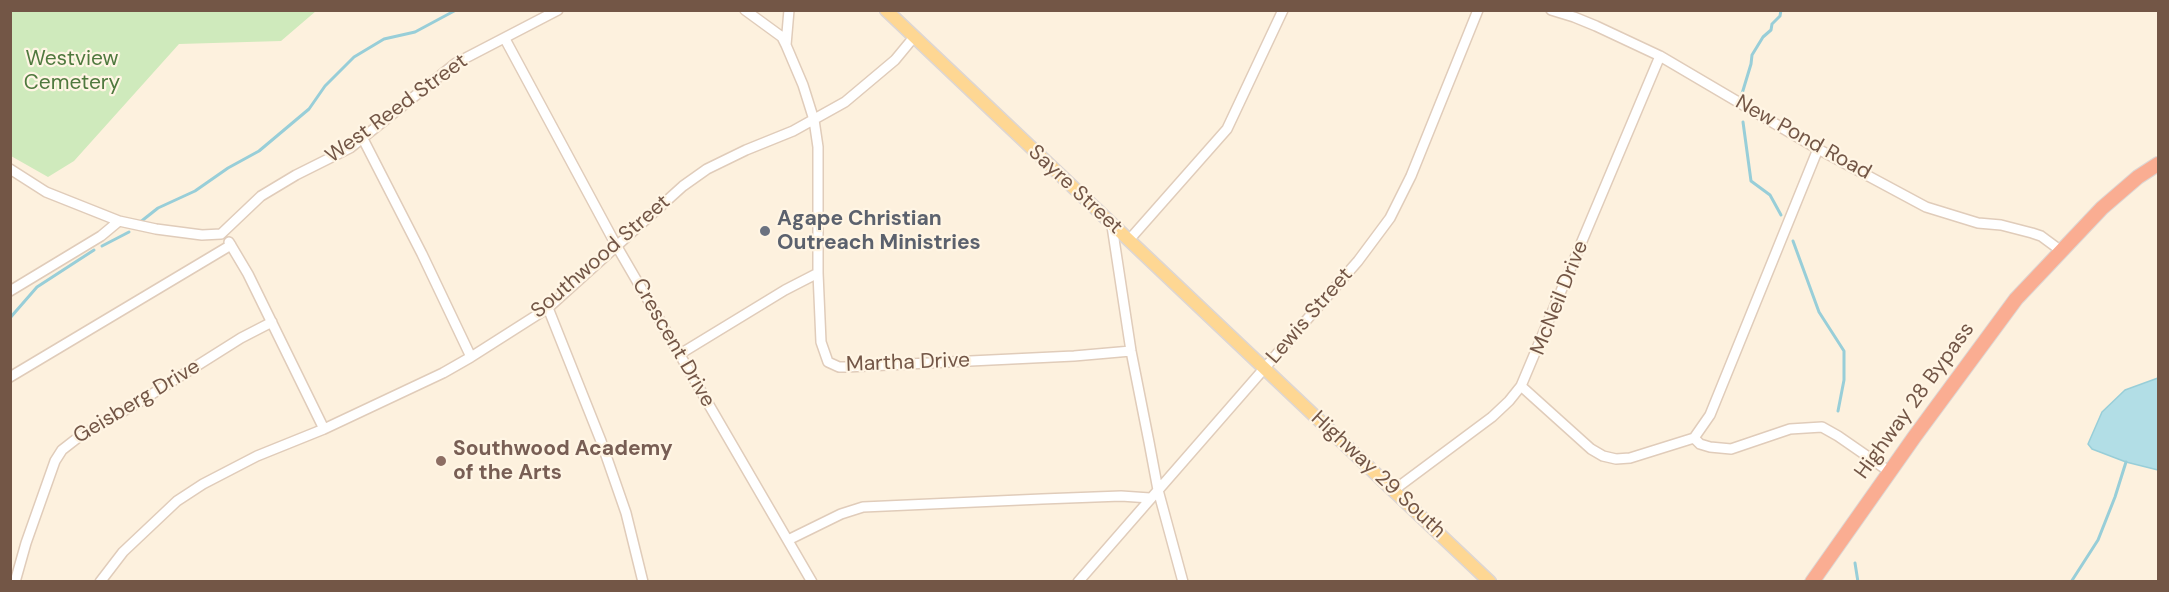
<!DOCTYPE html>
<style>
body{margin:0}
#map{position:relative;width:2169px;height:592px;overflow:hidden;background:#fdf1de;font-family:"DM Sans",sans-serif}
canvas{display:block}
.frame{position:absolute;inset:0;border:12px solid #735646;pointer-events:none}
</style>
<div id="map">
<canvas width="2169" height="592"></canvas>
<div class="frame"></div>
</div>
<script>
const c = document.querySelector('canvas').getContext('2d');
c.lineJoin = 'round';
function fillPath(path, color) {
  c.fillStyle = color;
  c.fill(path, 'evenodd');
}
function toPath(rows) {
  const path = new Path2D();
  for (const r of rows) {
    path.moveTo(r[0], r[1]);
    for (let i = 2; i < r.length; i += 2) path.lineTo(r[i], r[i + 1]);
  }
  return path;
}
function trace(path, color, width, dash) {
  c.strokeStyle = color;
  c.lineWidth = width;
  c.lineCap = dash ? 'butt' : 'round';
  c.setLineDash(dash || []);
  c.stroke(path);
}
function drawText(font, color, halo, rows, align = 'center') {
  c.font = font + ' "DM Sans",sans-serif';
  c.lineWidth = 4.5;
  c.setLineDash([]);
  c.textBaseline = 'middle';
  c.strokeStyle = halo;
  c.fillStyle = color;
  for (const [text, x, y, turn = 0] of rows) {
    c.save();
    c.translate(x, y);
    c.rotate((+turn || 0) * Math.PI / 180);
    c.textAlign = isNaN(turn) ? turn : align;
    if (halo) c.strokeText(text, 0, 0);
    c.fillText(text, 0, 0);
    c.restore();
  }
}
const green = toPath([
 [10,11,11,10,316,11,281,41,179,44,74,161,48,177,11,156]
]);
const water = toPath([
 [2158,378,2158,470,2126,462,2092,449,2088,444,2102,412,2125,390,2158,378]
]);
const stream = toPath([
 [1741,97,1751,64,1752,55,1763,37,1771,30,1772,24,1780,16,1781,10],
 [1743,122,1751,181,1770,195,1781,215],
 [139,223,158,208,195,191,228,168,259,151,309,109,325,86,354,57,384,39,415,32,456,10],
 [1793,241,1819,312,1844,351,1844,380,1838,411],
 [102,246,129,232],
 [10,318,37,287,94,250],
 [1855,563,1858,582],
 [2071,582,2098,540,2115,497,2126,462]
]);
const minor = toPath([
 [745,10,782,37,786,45],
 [789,10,786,45,803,85,814,120,818,147,818,273,821,342,828,362,839,367,846,367,1074,356,1131,351],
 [1551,10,1574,17,1596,26,1660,56,1818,149,1926,207,1978,223,2001,225,2032,233,2041,236,2060,250],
 [505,39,616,245,812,582],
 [362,137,422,254,471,357],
 [10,169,46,192,119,221,156,229,202,235,221,234,261,196,296,175,350,148,456,63,558,10],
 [1112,226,1131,351,1149,442,1158,490,1183,582],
 [1129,240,1227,129,1283,10],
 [229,242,248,274,324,429],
 [10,291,101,236,119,221],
 [548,308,601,441,626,513,643,582],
 [680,354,785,290,818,273],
 [10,377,231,245],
 [1521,386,1591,449,1603,456,1616,459,1630,458,1694,438,1710,415,1818,149],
 [1694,438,1700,444,1710,447,1731,449,1790,429,1822,427,1838,436,1890,472],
 [1394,490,1492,417,1509,401,1521,386,1660,56],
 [788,540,841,514,863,507,1042,499,1121,496,1150,498],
 [15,582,26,543,55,461,62,450,80,436,141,401,241,338,272,322],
 [100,582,123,552,177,501,203,484,257,456,324,429,443,373,471,357,548,308,683,186,707,169,746,150,793,131,845,102,895,60,914,37],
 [1078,582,1358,261,1390,218,1411,176,1478,10]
]);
const major = toPath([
 [886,10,1490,582]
]);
const highway = toPath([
 [1812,582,1915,436,2016,299,2102,208,2138,177,2158,164]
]);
const markers = [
 [765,231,6,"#6b7280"],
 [441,461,6,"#8d6e63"]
];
const parkNames = [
 ["Westview",72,59],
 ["Cemetery",72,83]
];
const streetNames = [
 ["West Reed Street",397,109,-36],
 ["New Pond Road",1803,138,29],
 ["Sayre Street",1075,190,43],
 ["Southwood Street",601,257,-41],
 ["McNeil Drive",1560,298,-68],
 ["Lewis Street",1310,316,-49],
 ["Crescent Drive",673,343,60],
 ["Martha Drive",908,363,-2],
 ["Highway 28 Bypass",1915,401,-54],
 ["Geisberg Drive",137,402,-31],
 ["Highway 29 South",1378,475,43]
];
const worshipNames = [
 ["Agape Christian",777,219],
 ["Outreach Ministries",777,243]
];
const educationNames = [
 ["Southwood Academy",453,449],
 ["of the Arts",453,473]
];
fillPath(green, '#cfeabc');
fillPath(water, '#b2dee6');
trace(water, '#98ced8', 1.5);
trace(stream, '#98ced8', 3);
trace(minor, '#e0ccba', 12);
trace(major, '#ddd6d3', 15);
trace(highway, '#ddd6d3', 16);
trace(minor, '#fff', 9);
trace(major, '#fed793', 12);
trace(highway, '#faad92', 14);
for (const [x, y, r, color] of markers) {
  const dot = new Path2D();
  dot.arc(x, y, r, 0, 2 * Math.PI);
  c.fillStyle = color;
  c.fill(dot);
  trace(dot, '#fff5e4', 2);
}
drawText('21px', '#4f793e', '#fff5e4', parkNames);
drawText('21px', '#735646', '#fff5e4', streetNames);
drawText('bold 21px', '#5b616d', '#fff5e4', worshipNames, 'left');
drawText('bold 21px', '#785e54', '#fff5e4', educationNames, 'left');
</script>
